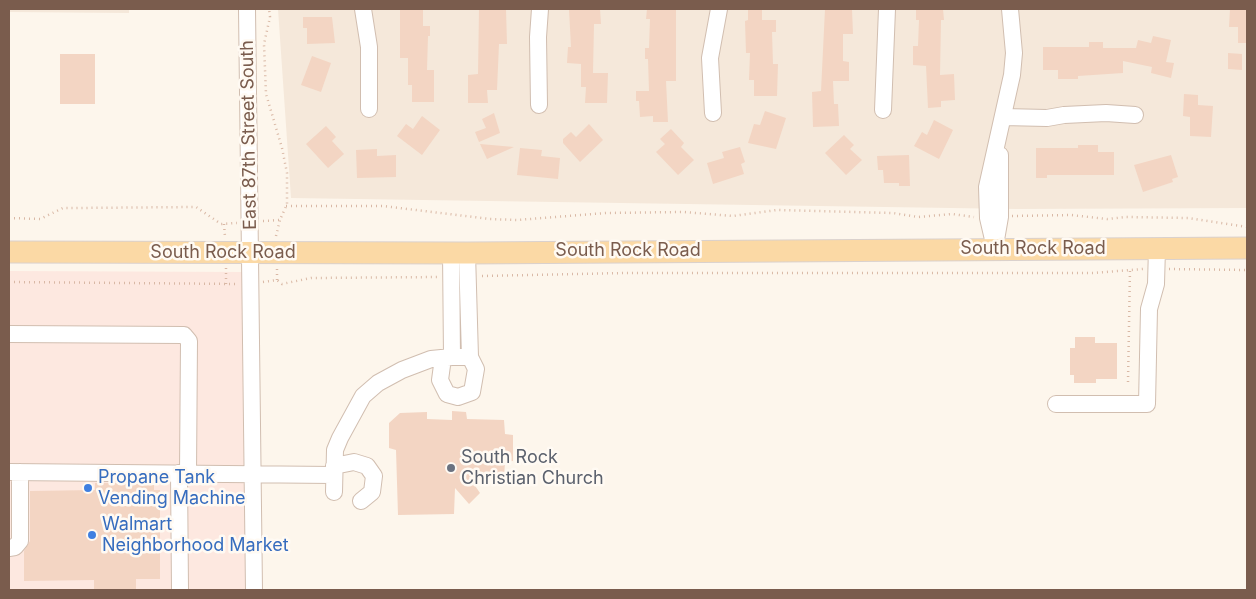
<!DOCTYPE html>
<style>
body{margin:0}
#map{position:relative;width:1256px;height:599px;overflow:hidden;background:#fdf6ec;font-family:Inter,sans-serif}
canvas{display:block}
.frame{position:absolute;inset:0;border:10px solid #7a5c4d;pointer-events:none}
</style>
<div id="map">
<canvas width="1256" height="599"></canvas>
<div class="frame"></div>
</div>
<script>
const c = document.querySelector('canvas').getContext('2d');
c.lineJoin = 'round';
function fillPath(path, color) {
  c.fillStyle = color;
  c.fill(path, 'evenodd');
}
function toPath(rows) {
  const path = new Path2D();
  for (const r of rows) {
    path.moveTo(r[0], r[1]);
    for (let i = 2; i < r.length; i += 2) path.lineTo(r[i], r[i + 1]);
  }
  return path;
}
function trace(path, color, width, dash) {
  c.strokeStyle = color;
  c.lineWidth = width;
  c.lineCap = dash ? 'butt' : 'round';
  c.setLineDash(dash || []);
  c.stroke(path);
}
function drawText(font, color, halo, rows, align = 'center') {
  c.font = font + ' Inter,sans-serif';
  c.lineWidth = 5;
  c.setLineDash([]);
  c.textBaseline = 'middle';
  c.strokeStyle = halo;
  c.fillStyle = color;
  for (const [text, x, y, turn = 0] of rows) {
    c.save();
    c.translate(x, y);
    c.rotate((+turn || 0) * Math.PI / 180);
    c.textAlign = isNaN(turn) ? turn : align;
    if (halo) c.strokeText(text, 0, 0);
    c.fillText(text, 0, 0);
    c.restore();
  }
}
const residential = toPath([
 [9,9,129,9,129,13,9,12],
 [278,9,1247,9,1247,208,1017,209,291,198]
]);
const commercial = toPath([
 [9,271,243,272,248,590,9,590]
]);
const building = toPath([
 [400,9,423,9,423,26,430,26,430,36,428,36,427,70,434,70,434,102,412,102,412,85,408,85,408,58,400,58],
 [479,9,506,9,507,44,499,44,497,90,487,90,488,103,468,103,468,75,478,74],
 [569,9,600,9,601,24,594,24,593,73,608,73,607,103,585,103,586,87,581,87,581,64,567,63,568,47,571,47],
 [647,9,676,9,676,81,666,81,668,122,653,122,653,116,640,117,639,101,636,101,636,91,649,91,648,59,645,59,645,48,649,48,650,19,646,19],
 [748,9,762,9,762,20,776,20,776,32,772,32,773,64,778,64,777,96,754,96,754,80,749,80,750,53,746,53,745,21,748,20],
 [825,9,852,9,853,34,843,34,843,61,849,62,849,81,833,81,834,104,838,104,839,126,813,127,812,92,821,91],
 [916,9,943,9,944,20,941,20,940,75,954,74,955,100,941,101,941,107,928,108,926,66,913,65,913,46,918,46,919,20,916,20],
 [1230,9,1247,9,1247,43,1238,43,1238,27,1229,27],
 [303,17,332,17,335,43,307,44,307,28,303,28],
 [1153,36,1171,40,1166,62,1174,63,1171,78,1151,73,1152,67,1123,61,1123,73,1078,76,1078,79,1058,79,1058,70,1043,70,1043,47,1089,47,1089,42,1103,42,1103,48,1136,48,1138,40,1151,43],
 [1228,53,1242,54,1242,70,1228,69],
 [60,54,95,54,95,104,60,104],
 [312,56,331,63,321,92,301,85],
 [1184,94,1198,95,1198,105,1213,106,1211,137,1190,136,1190,117,1183,116],
 [765,111,786,118,776,149,748,143,754,124,760,125],
 [494,113,500,133,479,142,475,132,486,128,482,119],
 [422,116,440,130,422,155,397,136,406,124,413,129],
 [934,120,953,130,939,159,914,146,922,132,927,135],
 [589,124,603,140,580,162,563,143,563,139,571,132,576,137],
 [326,126,336,137,332,141,344,154,328,168,306,144],
 [671,129,684,143,681,147,694,160,678,175,656,152,665,144,660,139],
 [844,135,854,145,850,149,862,160,846,175,825,153],
 [480,144,514,147,487,159],
 [1078,145,1098,145,1098,152,1114,152,1114,175,1047,175,1047,178,1036,178,1036,148,1078,148],
 [740,147,745,162,741,164,744,174,713,184,707,163,724,158,722,152],
 [520,148,542,150,541,156,560,158,558,179,517,175],
 [377,149,377,156,396,155,396,177,357,178,356,150],
 [909,155,910,186,899,186,899,183,884,183,883,170,878,170,877,156],
 [1171,155,1178,177,1172,179,1173,182,1143,192,1134,165],
 [1075,337,1095,337,1095,343,1117,343,1117,379,1096,379,1096,383,1074,383,1074,375,1070,375,1070,348,1075,348],
 [452,411,466,412,467,419,504,420,505,434,513,435,513,461,505,462,504,477,469,477,480,493,469,504,455,488,454,514,398,515,396,450,389,448,389,423,400,413,427,412,427,419,452,420],
 [95,483,154,483,154,490,160,490,160,579,136,579,136,590,94,590,94,580,24,581,24,551,30,541,30,491,95,490]
]);
const path = toPath([
 [286,206,383,206,490,219,517,220,606,213,684,212,733,216,777,210,893,213,918,217,952,214,974,217],
 [1012,216,1071,215,1107,219,1126,217,1188,218,1247,227],
 [9,218,40,219,63,208,73,208,196,207,221,224,237,223],
 [263,221,280,220,287,204,287,173,282,148,266,94,264,44,270,17,269,9],
 [224,224,225,237],
 [276,236,280,220],
 [226,268,226,284],
 [277,269,277,280],
 [1169,269,1247,270],
 [482,276,624,273,1093,273,1143,269],
 [9,282,238,284],
 [263,282,277,280,282,284,311,278,439,277],
 [1128,382,1130,269]
]);
const minor = toPath([
 [247,9,254,590],
 [363,9,369,47,369,109],
 [539,105,538,37,540,9],
 [883,110,887,9],
 [713,113,710,58,719,9],
 [1003,117,1047,118,1064,115,1106,113,1135,115],
 [996,240,1000,217,1000,155],
 [995,248,988,218,987,187,1012,75,1014,53,1010,9],
 [451,253,452,357],
 [467,253,470,357],
 [9,334,184,335,189,341,188,473],
 [1056,404,1147,404,1149,309,1156,284,1157,248],
 [334,466,354,462,367,466,374,476,372,492,361,501],
 [9,472,334,475],
 [179,473,180,590],
 [334,492,335,450,340,438,363,396,378,383,402,370,431,359,452,357,470,357,476,369,472,392,458,397,447,394,440,380,443,358],
 [9,548,15,547,20,541,20,472]
]);
const major = toPath([
 [9,252,467,253,1247,248]
]);
const markers = [
 [451,468,5,"#6b7280"],
 [88,488,5,"#3f7fe0"],
 [92,535,5,"#3f7fe0"]
];
const streetNames = [
 ["East 87th Street South",249,135,-91],
 ["South Rock Road",1033,249],
 ["South Rock Road",628,251],
 ["South Rock Road",223,253]
];
const worshipNames = [
 ["South Rock",461,458],
 ["Christian Church",461,479]
];
const shopNames = [
 ["Propane Tank",98,478],
 ["Vending Machine",98,499],
 ["Walmart",102,525],
 ["Neighborhood Market",102,546]
];
fillPath(residential, '#f5e8da');
fillPath(commercial, '#fde8e0');
fillPath(building, '#f3d5c3');
trace(minor, '#d1beb0', 18);
trace(major, '#dad1cd', 23);
trace(path, '#d9b8a5', 2.5, [1, 4]);
trace(minor, '#fff', 16);
trace(major, '#fbd9a5', 21);
for (const [x, y, r, color] of markers) {
  const dot = new Path2D();
  dot.arc(x, y, r, 0, 2 * Math.PI);
  c.fillStyle = color;
  c.fill(dot);
  trace(dot, '#fffaf3', 2);
}
drawText('18px', '#7a5c4d', '#fffaf3', streetNames);
drawText('18px', '#5b616d', '#fffaf3', worshipNames, 'left');
drawText('18px', '#366cbe', '#fffaf3', shopNames, 'left');
</script>
